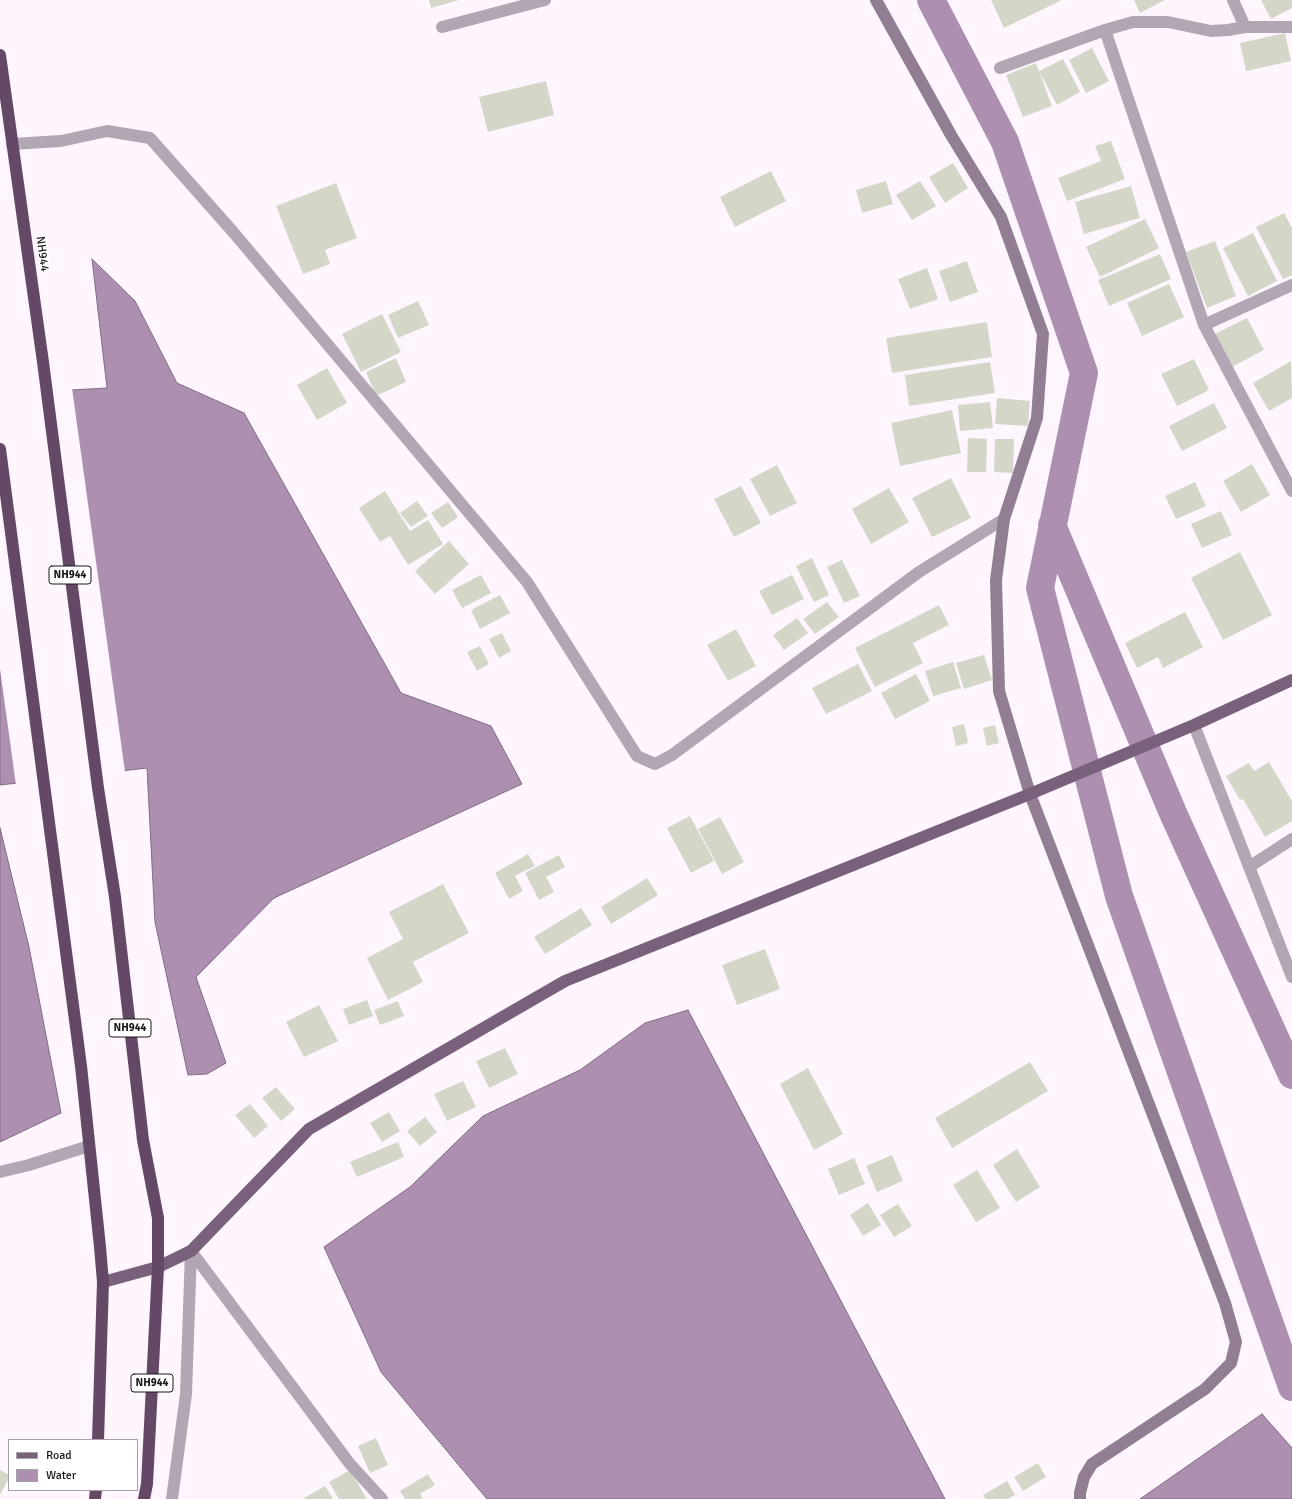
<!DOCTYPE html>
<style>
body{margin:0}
#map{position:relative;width:1292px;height:1499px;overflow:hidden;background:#fef5ff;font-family:Signika,sans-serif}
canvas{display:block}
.legend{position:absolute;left:8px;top:1439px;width:130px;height:52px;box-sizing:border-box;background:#fff;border:1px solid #a4a2a4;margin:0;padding:5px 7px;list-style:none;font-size:12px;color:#1b171c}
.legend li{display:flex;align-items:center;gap:8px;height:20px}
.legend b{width:20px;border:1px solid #a4a2a4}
</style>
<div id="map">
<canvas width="1292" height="1499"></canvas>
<ul class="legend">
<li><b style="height:5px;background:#79617b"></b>Road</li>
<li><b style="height:11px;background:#ad90b0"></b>Water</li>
</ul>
</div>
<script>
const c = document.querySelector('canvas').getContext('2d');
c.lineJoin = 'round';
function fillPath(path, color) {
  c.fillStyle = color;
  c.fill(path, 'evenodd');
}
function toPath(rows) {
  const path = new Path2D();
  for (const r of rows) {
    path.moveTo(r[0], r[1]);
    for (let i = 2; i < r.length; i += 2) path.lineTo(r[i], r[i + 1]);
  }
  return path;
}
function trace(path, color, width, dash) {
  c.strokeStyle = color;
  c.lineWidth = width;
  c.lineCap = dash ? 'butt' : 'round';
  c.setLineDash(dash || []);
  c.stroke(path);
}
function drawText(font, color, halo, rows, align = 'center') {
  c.font = font + ' Signika,sans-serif';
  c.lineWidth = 3.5;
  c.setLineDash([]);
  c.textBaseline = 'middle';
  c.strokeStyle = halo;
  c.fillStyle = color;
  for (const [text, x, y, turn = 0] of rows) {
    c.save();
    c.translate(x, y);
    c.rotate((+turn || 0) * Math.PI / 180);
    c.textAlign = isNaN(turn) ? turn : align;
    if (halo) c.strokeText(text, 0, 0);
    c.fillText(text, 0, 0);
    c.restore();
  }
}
const water = toPath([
 [92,259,135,301,177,383,244,413,401,693,491,726,522,784,274,898,196,977,226,1063,207,1074,188,1075,155,922,147,768,0,785,0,394,107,388,92,259],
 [0,828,29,947,61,1113,0,1142,0,828],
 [688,1010,945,1499,487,1499,381,1372,324,1247,410,1187,483,1116,580,1070,645,1023,688,1010],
 [1262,1414,1292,1448,1292,1499,1140,1499,1262,1414]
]);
const pier = toPath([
 [72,388,125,772,16,785,0,669,0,392]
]);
const canal = toPath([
 [931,0,1005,142,1084,373,1040,588,1119,896,1292,1387],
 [1052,525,1173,813,1292,1075]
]);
const building = toPath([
 [429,0,459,0,431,8],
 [991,0,1062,0,1004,28],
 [1134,0,1165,0,1140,13],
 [1261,0,1292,0,1292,8,1271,19],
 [1285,33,1291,61,1246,71,1240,43],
 [1092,48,1109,81,1086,93,1069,60],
 [1063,59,1080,92,1057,105,1039,71],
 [1036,63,1052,106,1023,117,1006,75],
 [546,81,554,115,488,132,479,97],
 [1111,141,1125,179,1067,201,1058,178,1101,161,1095,146],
 [953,163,968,188,945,203,929,177],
 [771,171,786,201,735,227,720,197],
 [886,181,893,204,862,213,856,190],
 [920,181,936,206,912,220,896,195],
 [336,183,357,238,325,250,330,264,303,274,276,206],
 [1131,186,1140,218,1084,234,1075,202],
 [1284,213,1292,228,1292,275,1283,279,1256,227],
 [1145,219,1159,248,1100,277,1086,247],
 [1253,233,1277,281,1248,296,1223,248],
 [1215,241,1236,296,1207,308,1186,252],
 [1160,254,1171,279,1109,306,1098,280],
 [967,261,978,292,950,302,939,271],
 [927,268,938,299,910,309,898,279],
 [1169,284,1184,317,1142,336,1127,303],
 [418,301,429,325,398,338,388,315],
 [382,314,401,352,361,372,342,334],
 [1247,318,1264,350,1232,367,1215,334],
 [987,322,992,357,892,373,886,338],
 [396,358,406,382,376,396,366,372],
 [1194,359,1209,390,1177,406,1161,374],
 [1291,361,1292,398,1269,411,1253,383],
 [990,362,995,393,909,406,905,375],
 [327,368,347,403,317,420,297,385],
 [997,398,1030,401,1028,426,995,424],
 [990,402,993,428,960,431,958,405],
 [1214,403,1227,428,1182,451,1169,426],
 [952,410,961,453,900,466,891,423],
 [968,438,987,439,986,472,967,472],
 [995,439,1014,439,1013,473,994,472],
 [1252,464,1270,495,1241,512,1223,481],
 [777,465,797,503,770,516,750,479],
 [951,478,971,518,932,537,912,498],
 [1195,482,1206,506,1176,519,1165,496],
 [741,486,761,523,734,537,714,499],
 [889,488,909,522,871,544,852,509],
 [385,491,410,531,428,520,443,544,408,565,390,536,380,542,359,508],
 [417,501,428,516,411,527,400,513],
 [448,502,458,517,442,528,431,513],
 [1221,511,1232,535,1202,548,1191,524],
 [449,541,469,564,435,594,415,571],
 [1240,552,1272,615,1223,640,1191,578],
 [812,558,829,595,814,602,796,566],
 [842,560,860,596,844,603,827,567],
 [481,575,491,593,462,608,452,590],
 [792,575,804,599,772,615,759,591],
 [500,595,510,613,480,629,471,610],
 [827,602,839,617,815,634,803,619],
 [939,605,949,625,913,643,923,663,875,687,855,648],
 [1185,612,1203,647,1163,668,1158,657,1137,668,1125,643],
 [797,618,808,633,784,650,773,635],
 [736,629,756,666,728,681,707,645],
 [502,633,511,651,499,658,489,639],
 [480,646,489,664,477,671,467,652],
 [984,655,992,680,964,689,956,663],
 [953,662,961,688,933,696,925,671],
 [858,664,872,691,826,714,812,688],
 [916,674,930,701,895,719,881,693],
 [964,724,968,743,956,746,952,727],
 [995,725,999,743,987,746,983,728],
 [1269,762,1292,801,1292,821,1265,837,1243,799,1240,800,1226,776,1249,763,1254,771],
 [690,816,714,861,691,873,667,828],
 [720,817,744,862,722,874,698,829],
 [528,854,535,866,515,876,523,891,509,899,495,873],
 [559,855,565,867,546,877,554,892,539,900,525,873],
 [647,878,658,895,611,924,601,907],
 [443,884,469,933,413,962,423,982,388,1000,367,958,403,939,389,912],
 [581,908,592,925,545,954,534,937],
 [765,949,780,989,737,1005,722,965],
 [367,1000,373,1016,349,1025,343,1009],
 [398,1001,404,1016,380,1025,374,1010],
 [319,1005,338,1041,304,1057,286,1022],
 [505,1048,518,1074,489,1088,476,1061],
 [1030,1062,1048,1091,952,1148,935,1118],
 [808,1068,843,1134,814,1150,780,1084],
 [463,1081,476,1107,447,1121,434,1094],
 [276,1087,295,1109,281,1121,262,1098],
 [250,1104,268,1126,254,1138,235,1115],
 [389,1112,400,1131,382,1142,370,1123],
 [425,1117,437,1132,420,1146,407,1131],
 [398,1142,404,1157,357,1177,350,1162],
 [1017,1149,1040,1187,1016,1202,993,1165],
 [892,1155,903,1181,877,1192,866,1166],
 [854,1158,865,1184,839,1195,828,1169],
 [977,1170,1000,1208,976,1222,953,1185],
 [868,1203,881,1225,863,1236,850,1215],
 [898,1204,912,1226,894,1237,880,1215],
 [376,1438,388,1465,370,1473,358,1446],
 [1038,1463,1046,1477,1023,1491,1014,1477],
 [0,1470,9,1475,9,1478,0,1495],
 [350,1470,367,1499,339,1499,329,1482],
 [428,1474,435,1485,420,1494,423,1499,405,1499,400,1491],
 [1007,1481,1015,1495,1008,1499,986,1499,983,1495],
 [325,1486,333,1499,305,1499,304,1498]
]);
const street = toPath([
 [1233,0,1245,27],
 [442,27,545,0],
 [1105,30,1204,325,1292,491],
 [1000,68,1105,30,1133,22,1168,22,1211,31,1228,30,1245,27,1292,27],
 [12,144,61,141,107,131,150,138,234,233,527,582,637,756,655,764,672,755,919,572,1004,519],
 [1204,325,1292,285],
 [1194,725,1292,977],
 [1249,867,1292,839],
 [0,1172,29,1165,89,1146],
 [191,1251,350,1464,382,1499],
 [172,1499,186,1394,191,1251]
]);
const secondary = toPath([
 [876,0,951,135,1001,217,1043,334,1037,418,1004,519,996,580,999,691,1030,794,1225,1303,1236,1342,1231,1363,1205,1389,1092,1464,1084,1477,1080,1493,1080,1499]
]);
const primary = toPath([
 [103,1282,158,1267,191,1251,309,1129,565,981,1030,794,1194,725,1292,680]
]);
const highway = toPath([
 [0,55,43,362,98,788,115,897,143,1140,158,1218,158,1267,147,1484,144,1499],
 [0,449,81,1066,100,1247,103,1282,98,1440],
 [95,1499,96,1490]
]);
const shields = [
 [70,575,42],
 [130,1028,42],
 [152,1383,42]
];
const shieldNames = [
 ["NH944",70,575],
 ["NH944",130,1028],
 ["NH944",152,1383]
];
const streetNames = [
 ["NH944",42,254,82]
];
fillPath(water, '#ad90b0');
trace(water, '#816c84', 1);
fillPath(pier, '#fef5ff');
trace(canal, '#ad90b0', 28);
fillPath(building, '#d4d7c8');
trace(street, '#b3a6b4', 12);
trace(secondary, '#917e93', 12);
trace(primary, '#79617b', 12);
trace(highway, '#644966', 12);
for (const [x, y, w] of shields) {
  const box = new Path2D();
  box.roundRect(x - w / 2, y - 9, w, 18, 3);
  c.fillStyle = '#fff';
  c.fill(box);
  trace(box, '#1b171c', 1);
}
drawText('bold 11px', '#1b171c', null, shieldNames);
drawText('12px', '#1b171c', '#fff', streetNames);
</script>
